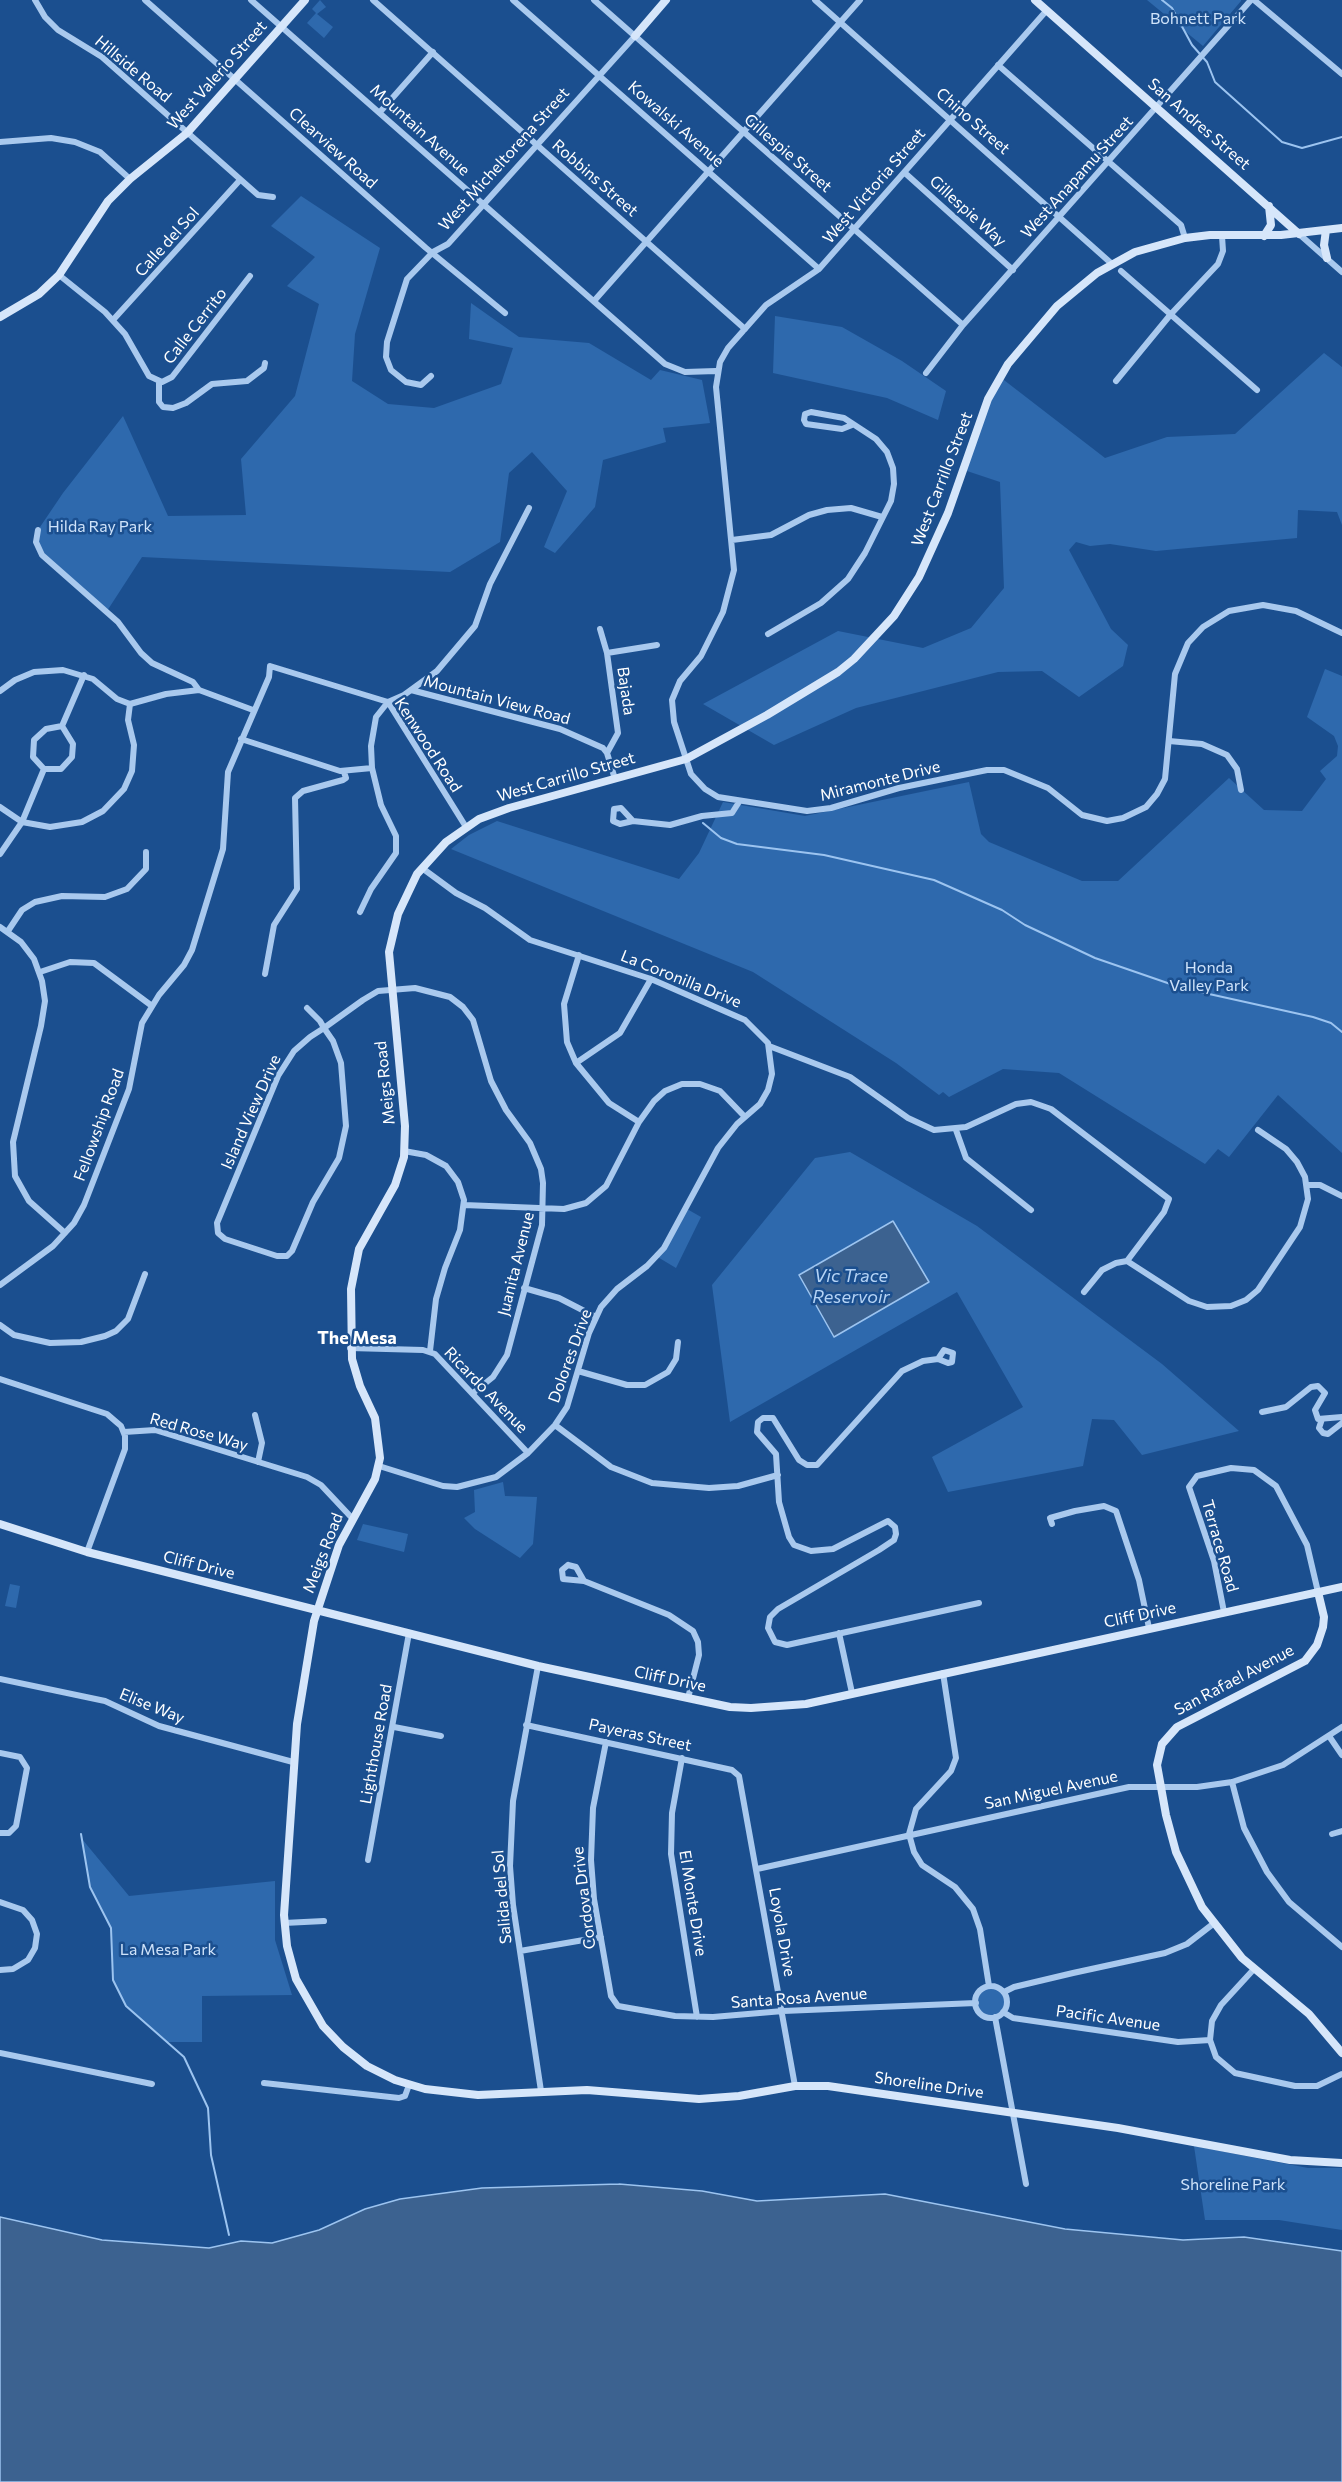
<!DOCTYPE html>
<style>
body{margin:0}
canvas{display:block;background:#1b4f8f}
</style>
<canvas width="1342" height="2482"></canvas>
<script>
const c = document.querySelector('canvas').getContext('2d');
c.lineJoin = 'round';
function fillPath(path, color) {
  c.fillStyle = color;
  c.fill(path, 'evenodd');
}
function toPath(rows) {
  const path = new Path2D();
  for (const r of rows) {
    if (r.length === 3) {
      path.moveTo(r[0] + r[2], r[1]);
      path.arc(r[0], r[1], r[2], 0, 2 * Math.PI);
      continue;
    }
    path.moveTo(r[0], r[1]);
    for (let i = 2; i < r.length; i += 2) path.lineTo(r[i], r[i + 1]);
  }
  return path;
}
function trace(path, color, width, dash) {
  c.strokeStyle = color;
  c.lineWidth = width;
  c.lineCap = dash ? 'butt' : 'round';
  c.setLineDash(dash || []);
  c.stroke(path);
}
function drawText(font, color, halo, rows, align = 'center') {
  c.font = font + ' Commissioner,sans-serif';
  c.lineWidth = 5;
  c.setLineDash([]);
  c.textBaseline = 'middle';
  c.strokeStyle = halo;
  c.fillStyle = color;
  for (const [text, x, y, turn = 0] of rows) {
    c.save();
    c.translate(x, y);
    c.rotate((+turn || 0) * Math.PI / 180);
    c.textAlign = isNaN(turn) ? turn : align;
    if (halo) c.strokeText(text, 0, 0);
    c.fillText(text, 0, 0);
    c.restore();
  }
}
const green = toPath([
 [320,0,326,7,317,14,333,27,324,38,307,23,316,13,312,9],
 [1147,0,1241,0,1241,1,1203,46],
 [301,196,380,248,355,334,352,381,388,404,434,408,501,384,513,348,469,339,471,303,519,337,589,343,651,380,660,370,702,380,710,423,663,428,666,442,603,460,595,507,555,553,544,547,567,491,532,452,509,473,500,542,450,572,142,557,107,611,38,549,38,530,63,493,123,416,168,516,246,515,241,459,295,396,319,304,287,286,315,257,271,226],
 [775,316,842,327,902,361,946,391,938,420,887,398,773,373],
 [1324,353,1342,367,1342,525,1337,512,1298,510,1297,538,1156,551,1110,544,1090,546,1076,542,1069,550,1111,629,1128,645,1123,666,1079,697,1042,671,998,672,856,708,774,745,703,704,838,631,923,648,971,628,1004,588,1000,482,964,470,1000,377,1105,458,1167,437,1235,434],
 [1325,669,1342,676,1342,1153,1278,1095,1229,1157,1218,1149,1205,1164,1059,1073,1003,1069,949,1097,943,1092,939,1095,896,1063,753,972,451,849,469,835,497,821,679,879,699,853,723,802,805,816,969,782,981,834,989,842,1082,881,1118,881,1229,778,1264,810,1302,811,1326,779,1320,771,1337,756,1338,746,1334,736,1307,717],
 [850,1152,977,1226,1162,1364,1239,1431,1142,1455,1114,1420,1092,1419,1083,1466,948,1492,932,1457,1023,1407,957,1292,730,1422,712,1285,815,1158],
 [687,1209,701,1217,676,1268,656,1256],
 [503,1482,505,1496,537,1497,533,1544,520,1558,475,1529,464,1518,475,1512,474,1490],
 [363,1524,408,1534,404,1552,357,1540],
 [10,1584,20,1586,16,1608,5,1606],
 [82,1839,129,1896,275,1881,275,1940,292,1995,202,1996,202,2042,167,2042,126,2006,113,1980,111,1928,90,1887],
 [992,2002,16],
 [1194,2146,1308,2168,1342,2168,1342,2230,1279,2220,1205,2220]
]);
const water = toPath([
 [893,1221,929,1282,834,1337,799,1275,893,1221],
 [619,2184,702,2191,757,2201,885,2194,1065,2229,1183,2240,1244,2237,1342,2251,1342,2482,0,2482,0,2217,102,2240,209,2248,241,2241,272,2243,319,2230,365,2209,400,2199,482,2188,619,2184]
]);
const stream = toPath([
 [1162,0,1172,8,1192,45,1207,62,1215,82,1282,142,1302,148,1342,137],
 [703,823,721,838,737,844,824,855,934,880,1002,910,1025,925,1095,958,1182,988,1313,1017,1331,1023,1342,1032],
 [81,1834,90,1887,111,1928,113,1980,126,2006,184,2057,208,2108,211,2155,229,2235]
]);
const street = toPath([
 [35,0,45,17,58,30,102,57,258,195,273,197],
 [145,0,426,248,505,313],
 [251,0,665,364,685,372,716,371],
 [373,0,745,329],
 [513,0,819,269],
 [594,0,963,325],
 [815,0,1112,264],
 [1254,0,1342,74],
 [1047,10,819,269,766,305,728,348,720,362,716,387,734,570,723,612,701,656,680,681,672,700,674,722,691,774,705,789,718,797,807,811,831,808,899,788,987,770,1004,770,1048,788,1082,815,1107,821,1123,818,1146,807,1157,794,1165,779,1175,674,1188,643,1203,627,1229,611,1263,605,1296,611,1342,633],
 [998,65,1181,225,1185,238],
 [380,112,433,52],
 [0,142,51,138,75,142,100,152,130,179],
 [905,173,1013,270],
 [1299,234,1342,272],
 [1121,271,1257,390],
 [59,275,105,312,125,334,149,376,162,382,172,377,250,276],
 [594,301,860,0],
 [113,320,240,180],
 [926,373,963,325,1251,0],
 [431,376,421,385,406,382,391,370,386,357,387,342,407,279,433,252,448,244,635,36],
 [1116,381,1171,314,1218,264,1223,251,1222,236],
 [159,382,159,402,163,407,173,408,186,403,212,384,247,381,264,368,265,363],
 [38,530,36,542,42,555,118,622,141,653,152,663,193,682,199,690,253,710],
 [732,540,771,535,809,515,827,510,851,508,882,517],
 [600,629,607,653,618,733,607,753],
 [768,634,821,603,848,579,865,553,891,501,894,484,893,468,887,452,876,439,844,418,811,412,805,414,804,420,806,424,842,429,852,425],
 [607,653,657,645],
 [411,690,560,729,603,748,607,753],
 [0,691,15,680,34,672,63,670,93,679,117,699,130,704],
 [130,704,166,694,199,690],
 [241,739,340,771,372,768],
 [1169,741,1202,744,1227,755,1237,769,1241,790],
 [607,753,615,779],
 [44,769,61,769,72,757,73,744,62,726],
 [0,807,22,822,50,827,82,822,103,811,124,789,132,771,134,745,128,720,130,704],
 [633,821,620,824,613,821,614,809,621,808,633,821,670,825,702,816,732,813,739,802],
 [0,854,22,822,44,769,33,757,34,740,46,729,62,726,84,675],
 [360,912,371,889,396,853,396,836,381,805,372,768,371,746,376,717,388,702,404,695,437,671,475,626,490,584,529,508],
 [0,927,21,942,34,959,42,981,45,1001,41,1026,13,1142,15,1176,29,1201,65,1233],
 [8,931,22,910,35,902,62,896,105,897,127,889,146,869,146,852],
 [579,955,564,1004,567,1042,576,1063,609,1103,639,1122],
 [40,972,70,962,94,963,152,1006],
 [265,974,274,925,297,889,295,798,303,791,343,780,346,778,344,772],
 [307,1008,320,1021,324,1028,333,1041,341,1063,346,1126,339,1158,313,1202,292,1251,287,1256,277,1256,225,1239,218,1233,217,1223,278,1076,294,1051,310,1037,324,1028,363,1000,378,991,415,988,450,997,463,1007,473,1020,491,1081,506,1110,530,1143,541,1169,543,1183,542,1225,507,1355,493,1377,473,1393],
 [769,1046,850,1077,908,1118,934,1130,966,1127,1016,1104,1031,1102,1051,1109,1169,1199,1164,1212,1127,1261],
 [576,1063,620,1033,651,979],
 [956,1130,966,1158,1031,1210],
 [404,1151,426,1155,446,1166,458,1182,464,1200,460,1230,445,1268,436,1299,430,1351],
 [1307,1185,1320,1185,1342,1196],
 [464,1205,564,1209,586,1203,606,1186,639,1122,654,1101,665,1091,682,1084,700,1084,720,1091,745,1117],
 [0,1285,53,1246,74,1223,84,1205,129,1089,142,1023,159,995,184,965,192,950,223,849,228,772,269,677,270,666,388,702,466,827],
 [524,1288,559,1298,596,1317],
 [1084,1292,1102,1270,1116,1263,1127,1261,1189,1301,1207,1307,1231,1306,1246,1300,1258,1290,1300,1227,1308,1199,1305,1177,1297,1162,1286,1149,1258,1130],
 [0,1325,14,1335,50,1343,81,1342,105,1336,116,1331,128,1319,145,1274],
 [350,1348,423,1350,435,1354,528,1453],
 [938,1359,944,1350,953,1353,952,1362,948,1363,938,1359,923,1361,902,1371,817,1465,807,1465,799,1460,773,1418,763,1418,758,1422,757,1432,776,1454,779,1502,789,1537,794,1545,811,1551,833,1549,888,1521,895,1527,896,1534,894,1540,879,1550,778,1609,770,1617,768,1628,775,1642,787,1645,979,1603],
 [578,1371,627,1385,645,1385,668,1372,676,1359,678,1342],
 [0,1379,107,1414,121,1426,125,1436,125,1449,87,1552],
 [1262,1412,1286,1407,1311,1387,1318,1386,1325,1393,1315,1410,1318,1419,1342,1417],
 [255,1415,262,1443,258,1462],
 [1322,1419,1319,1428,1323,1433,1328,1434,1342,1423],
 [555,1425,611,1467,652,1483,709,1488,738,1486,778,1475],
 [124,1432,155,1430,307,1477,321,1485,351,1517],
 [379,1466,443,1486,457,1487,496,1477,528,1453,555,1425,567,1407,589,1333,601,1307,617,1289,647,1266,664,1248,718,1148,737,1124,760,1104,768,1090,772,1074,768,1043,745,1020,651,979,530,940,485,908,456,893,422,868],
 [1052,1524,1050,1518,1075,1511,1104,1506,1116,1511,1139,1580,1149,1628],
 [568,1565,576,1567,584,1581,563,1579,562,1570,568,1565],
 [584,1581,669,1615,693,1631,698,1642,699,1655,688,1698],
 [1224,1612,1214,1561,1189,1487,1197,1476,1231,1468,1254,1470,1276,1486,1307,1545,1318,1592],
 [839,1633,852,1693],
 [538,1666,513,1801,510,1866,513,1905,541,2091],
 [943,1673,956,1758,951,1771,916,1809,909,1834,914,1852,922,1865,955,1887,973,1909,980,1929,989,1986],
 [0,1679,105,1701,159,1726,293,1762],
 [526,1725,732,1770,739,1776,795,2086],
 [394,1727,441,1736],
 [1329,1736,1342,1755],
 [606,1742,593,1808,591,1860,594,1899,611,1996,618,2006,675,2016,713,2017,783,2011,976,2003],
 [0,1753,20,1757,27,1768,16,1826,9,1833,0,1833],
 [682,1758,672,1813,671,1854,697,2017],
 [1232,1782,1244,1828,1267,1872,1289,1902,1342,1947],
 [1332,1834,1342,1831],
 [368,1860,409,1633],
 [757,1869,1129,1787,1197,1787,1232,1782,1283,1765,1342,1727],
 [0,1902,23,1910,32,1920,37,1934,35,1948,28,1960,13,1969,0,1970],
 [284,1923,324,1921],
 [520,1951,601,1937],
 [1254,1969,1221,2005,1212,2021,1210,2040,1216,2057,1235,2073,1295,2086,1317,2086,1342,2074],
 [991,2002,16],
 [1004,1992,1014,1987,1073,1973,1165,1953,1187,1944,1213,1924],
 [1003,2012,1013,2018,1178,2042,1210,2040],
 [995,2017,1026,2184],
 [0,2053,152,2084],
 [264,2083,399,2098,405,2096,409,2085]
]);
const secondary = toPath([
 [1035,0,1299,234],
 [635,36,666,0],
 [1342,228,1281,235,1210,235,1185,238,1135,252,1097,273,1057,306,1008,364,988,399,948,513,919,577,894,616,854,659,838,672,767,715,686,759,509,808,479,819,446,842,417,874,398,914,389,952,405,1126,404,1157,395,1185,359,1249,351,1289,352,1359,360,1386,375,1418,380,1458,375,1479,339,1545,314,1621,297,1724,284,1915,287,1946,296,1979,323,2026,343,2047,367,2066,395,2080,425,2089,478,2095,587,2090,699,2099,739,2096,795,2086,828,2086,1118,2128,1290,2160,1342,2163],
 [1326,230,1324,245,1327,258],
 [1264,236,1271,225,1269,206],
 [0,317,39,294,59,275,108,201,130,179,187,133,305,0],
 [0,1524,87,1552,538,1666,730,1707,751,1708,806,1704,1342,1587],
 [1318,1592,1324,1617,1323,1627,1317,1645,1305,1661,1177,1727,1162,1744,1157,1765,1166,1815,1176,1852,1202,1907,1242,1958,1309,2014,1342,2053]
]);
const parkNames = [
 ["Bohnett Park",1198,19],
 ["Hilda Ray Park",100,527],
 ["Honda",1209,968],
 ["Valley Park",1209,986],
 ["La Mesa Park",168,1950],
 ["Shoreline Park",1233,2185]
];
const streetNames = [
 ["Hillside Road",133,69,40],
 ["West Valerio Street",217,75,-48],
 ["Chino Street",973,121,41],
 ["Kowalski Avenue",676,124,41],
 ["San Andres Street",1199,124,41],
 ["Mountain Avenue",420,130,42],
 ["Clearview Road",333,148,42],
 ["Gillespie Street",788,153,41],
 ["West Micheltorena Street",504,159,-48],
 ["West Anapamu Street",1077,177,-48],
 ["Robbins Street",595,178,41],
 ["West Victoria Street",874,186,-49],
 ["Gillespie Way",968,211,42],
 ["Calle del Sol",167,242,-48],
 ["Calle Cerrito",195,326,-52],
 ["West Carrillo Street",942,479,-69],
 ["Bajada",626,691,82],
 ["Mountain View Road",497,700,15],
 ["Kenwood Road",428,745,57],
 ["West Carrillo Street",566,777,-16],
 ["Miramonte Drive",880,781,-14],
 ["La Coronilla Drive",681,979,22],
 ["Meigs Road",385,1083,-96],
 ["Island View Drive",251,1112,-66],
 ["Fellowship Road",99,1125,-70],
 ["Juanita Avenue",516,1264,-76],
 ["Dolores Drive",570,1356,-70],
 ["Ricardo Avenue",486,1390,46],
 ["Red Rose Way",199,1432,16],
 ["Terrace Road",1220,1546,74],
 ["Meigs Road",323,1553,-69],
 ["Cliff Drive",199,1565,14],
 ["Cliff Drive",1140,1615,-12],
 ["Cliff Drive",670,1679,12],
 ["San Rafael Avenue",1234,1680,-28],
 ["Elise Way",152,1706,22],
 ["Payeras Street",640,1735,12],
 ["Lighthouse Road",376,1744,-80],
 ["San Miguel Avenue",1051,1790,-12],
 ["Salida del Sol",502,1897,-95],
 ["Cordova Drive",584,1898,-97],
 ["El Monte Drive",693,1903,81],
 ["Loyola Drive",782,1932,80],
 ["Santa Rosa Avenue",799,1998,-4],
 ["Pacific Avenue",1108,2018,8],
 ["Shoreline Drive",929,2085,8]
];
const waterNames = [
 ["Vic Trace",851,1276],
 ["Reservoir",851,1297]
];
const neighbourhoodNames = [
 ["The Mesa",357,1338]
];
fillPath(green, '#2e69ad');
fillPath(water, '#3c6290');
trace(water, '#9cc4f0', 1.5);
trace(stream, '#9cc4f0', 2);
trace(street, '#a9c9ee', 6);
trace(secondary, '#d6e6fa', 8);
drawText('16px', '#cfe3fa', '#1b4f8f', parkNames);
drawText('16px', '#fff', '#1b4f8f', streetNames);
drawText('italic 18px', '#b5d3f5', '#1b4f8f', waterNames);
drawText('bold 18px', '#fff', '#1b4f8f', neighbourhoodNames);
</script>
